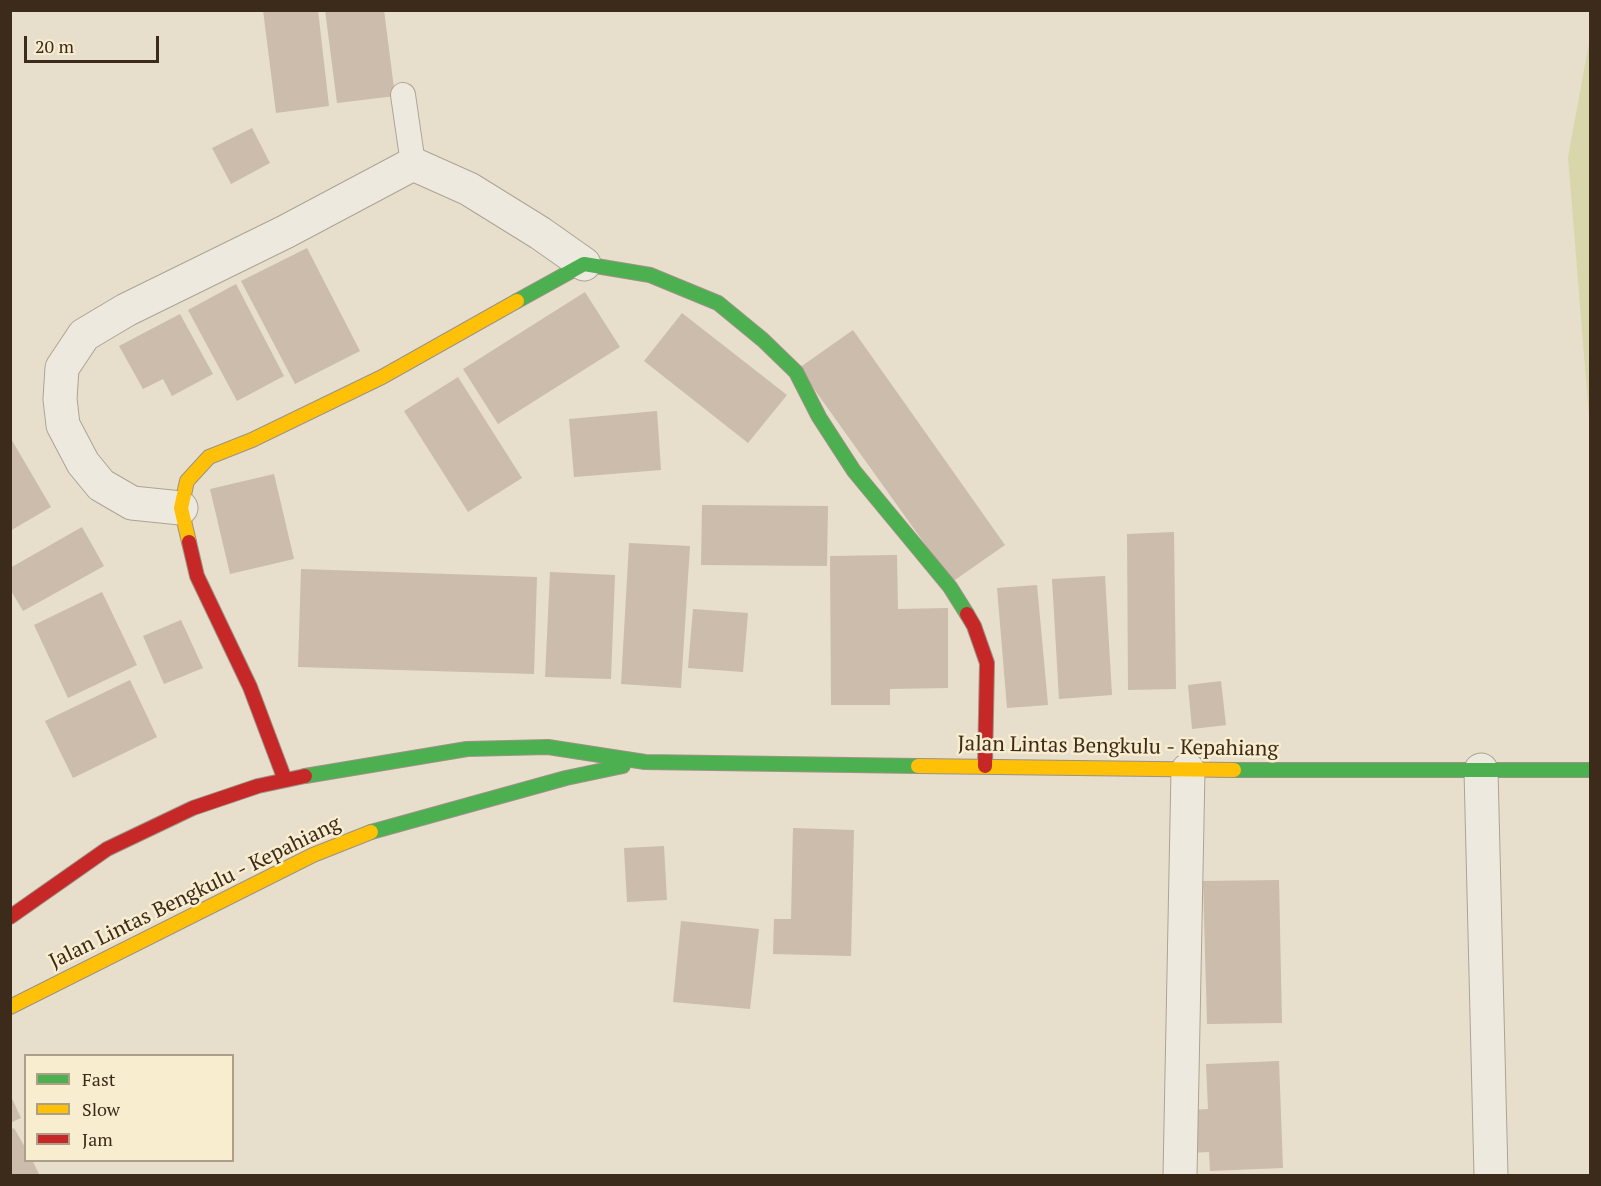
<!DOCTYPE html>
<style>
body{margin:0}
#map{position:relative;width:1601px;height:1186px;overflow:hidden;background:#e7decb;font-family:"PT Serif",serif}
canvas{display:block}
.frame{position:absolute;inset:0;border:12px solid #3c2b1b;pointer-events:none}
.legend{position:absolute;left:24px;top:1054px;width:210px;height:108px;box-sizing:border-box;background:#f9edd0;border:2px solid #ad9f88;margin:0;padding:8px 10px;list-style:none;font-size:18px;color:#3c2b1b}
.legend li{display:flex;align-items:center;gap:12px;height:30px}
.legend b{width:30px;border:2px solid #ad9f88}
.scale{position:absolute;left:24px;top:36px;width:135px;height:27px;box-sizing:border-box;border:3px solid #3c2b1b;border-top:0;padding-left:8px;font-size:18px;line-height:21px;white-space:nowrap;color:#3c2b1b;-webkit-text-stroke:4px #f9edd0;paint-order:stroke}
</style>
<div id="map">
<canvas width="1601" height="1186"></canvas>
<div class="frame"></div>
<ul class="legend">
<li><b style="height:8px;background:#4caf50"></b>Fast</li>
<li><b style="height:8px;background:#ffc107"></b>Slow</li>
<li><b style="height:8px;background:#c62828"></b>Jam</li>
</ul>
<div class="scale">20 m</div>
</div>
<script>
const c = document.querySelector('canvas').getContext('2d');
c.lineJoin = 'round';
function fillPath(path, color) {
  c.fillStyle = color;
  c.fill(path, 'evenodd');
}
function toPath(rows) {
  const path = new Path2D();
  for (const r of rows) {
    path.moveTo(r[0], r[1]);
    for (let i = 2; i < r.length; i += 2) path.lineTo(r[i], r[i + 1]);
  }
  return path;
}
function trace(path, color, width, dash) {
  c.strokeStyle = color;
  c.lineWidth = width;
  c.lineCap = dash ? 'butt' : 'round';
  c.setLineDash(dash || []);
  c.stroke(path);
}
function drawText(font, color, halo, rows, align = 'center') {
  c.font = font + ' "PT Serif",serif';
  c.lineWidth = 5;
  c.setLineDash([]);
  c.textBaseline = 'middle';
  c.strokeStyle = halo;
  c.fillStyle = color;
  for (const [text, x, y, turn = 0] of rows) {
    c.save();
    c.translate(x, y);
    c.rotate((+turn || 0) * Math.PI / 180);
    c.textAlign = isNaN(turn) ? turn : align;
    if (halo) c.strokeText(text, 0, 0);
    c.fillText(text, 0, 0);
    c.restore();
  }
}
const green = toPath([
 [1590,38,1590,429,1568,157]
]);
const building = toPath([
 [263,10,318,10,329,106,276,113],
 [325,10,384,10,395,96,337,103],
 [252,128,270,163,231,184,212,148],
 [307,248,360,351,295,384,241,281],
 [236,284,284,376,237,401,188,310],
 [585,292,620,347,498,424,463,369],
 [682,313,787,395,748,443,644,361],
 [180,314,213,374,172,396,163,379,143,389,119,346],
 [853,330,1005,545,952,582,799,368],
 [458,377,522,478,468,512,404,411],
 [657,411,661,470,574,477,569,419],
 [10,437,51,507,10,531],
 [274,474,294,559,230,574,210,489],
 [702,505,828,506,827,566,701,565],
 [82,527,104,566,23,611,10,589,10,568],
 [1174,532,1176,689,1128,690,1127,534],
 [629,543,690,546,681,688,621,684],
 [897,555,898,609,948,608,948,688,890,689,890,705,831,705,830,556],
 [301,569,537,577,534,674,298,667],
 [550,572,615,575,611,679,545,677],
 [1105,576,1112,695,1059,699,1052,579],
 [1037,585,1048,705,1007,708,997,588],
 [102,592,137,665,68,698,34,625],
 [693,609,748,613,743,672,688,668],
 [181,620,203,668,164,684,143,636],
 [130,680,157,737,73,778,45,721],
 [1221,681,1226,725,1192,729,1188,685],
 [793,828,854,830,851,956,773,954,774,919,791,919],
 [664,846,667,900,627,902,624,848],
 [1279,880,1282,1023,1207,1024,1203,881],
 [681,921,759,929,750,1009,673,1002],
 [1279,1061,1283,1168,1210,1171,1209,1152,1190,1153,1188,1110,1208,1109,1206,1064],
 [10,1094,21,1118,10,1123],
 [14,1128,26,1149,26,1160,32,1160,40,1176,10,1176,10,1130]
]);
const lane = toPath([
 [403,95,413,164]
]);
const street = toPath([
 [181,508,132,503,101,485,83,463,63,425,60,399,62,368,84,335,126,310,285,232,413,164,469,189,540,233,584,264],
 [1481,770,1491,1176],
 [1180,1176,1188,770]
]);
const fast = toPath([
 [517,301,584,264,650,275,718,303,763,340,796,372,819,417,854,471,950,587,967,614],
 [1234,770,1590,770],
 [305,776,467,749,548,747,645,762,918,766],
 [371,832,566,778,623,766]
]);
const slow = toPath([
 [189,542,181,508,187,481,209,457,252,440,382,377,517,301],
 [918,766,1234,770],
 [10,1007,313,855,371,832]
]);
const jam = toPath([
 [189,542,197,576,250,687,285,780],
 [967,614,974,626,987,663,985,766],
 [10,917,107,849,193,808,258,786,305,776]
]);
const streetNames = [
 ["Jalan Lintas Bengkulu - Kepahiang",1118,747,1],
 ["Jalan Lintas Bengkulu - Kepahiang",195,893,-26]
];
fillPath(green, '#d8d7ac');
fillPath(building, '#cbbcac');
trace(lane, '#aca395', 26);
trace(street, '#aca395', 35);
trace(fast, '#9c9285', 16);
trace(slow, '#9c9285', 16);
trace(jam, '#9c9285', 16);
trace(lane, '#eee9de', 24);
trace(street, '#eee9de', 33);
trace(fast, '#4caf50', 14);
trace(slow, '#ffc107', 14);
trace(jam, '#c62828', 14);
drawText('21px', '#3c2b1b', '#f9edd0', streetNames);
</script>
